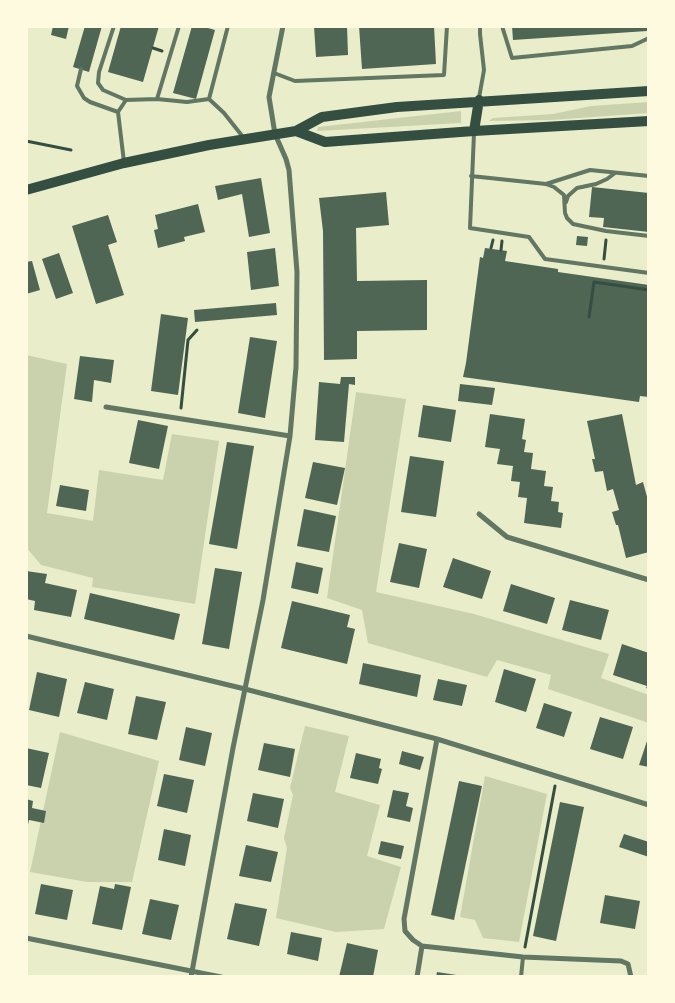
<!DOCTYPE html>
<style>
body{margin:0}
#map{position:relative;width:675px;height:1003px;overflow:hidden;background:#e9edc9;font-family:"Roboto Condensed",sans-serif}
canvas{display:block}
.frame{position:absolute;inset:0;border:28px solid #fefae0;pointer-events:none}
</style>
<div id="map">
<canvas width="675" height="1003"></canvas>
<div class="frame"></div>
</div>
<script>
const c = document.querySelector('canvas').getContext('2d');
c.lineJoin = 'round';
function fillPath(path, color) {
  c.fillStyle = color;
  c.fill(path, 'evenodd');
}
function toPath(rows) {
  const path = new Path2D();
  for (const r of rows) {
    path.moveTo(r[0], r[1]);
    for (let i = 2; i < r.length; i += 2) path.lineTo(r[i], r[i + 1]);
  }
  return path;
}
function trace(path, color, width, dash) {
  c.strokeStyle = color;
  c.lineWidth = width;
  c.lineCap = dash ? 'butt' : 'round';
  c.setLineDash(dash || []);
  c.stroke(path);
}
const green = toPath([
 [649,102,649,113,551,120,489,121,493,118,553,114,591,106],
 [461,111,461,123,317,131,318,127],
 [26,355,67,364,47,513,93,521,99,470,163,480,172,434,219,441,195,604,92,587,93,578,41,565,26,547],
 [356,392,406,399,376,592,474,614,609,654,601,678,649,695,649,723,548,689,551,675,497,660,487,677,368,643,362,610,327,598],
 [305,726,349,736,335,792,380,805,367,856,401,867,384,929,336,932,276,918,287,848,284,838,293,795,290,788],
 [60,732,159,761,132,882,87,882,30,872],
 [485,776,547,794,519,942,483,938,475,920,460,917]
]);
const building = toPath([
 [53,26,69,26,66,39,51,35],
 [85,26,102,26,89,72,73,67],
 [121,26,159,26,143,82,108,72],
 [192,26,201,26,215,30,196,99,173,93],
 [314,26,347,26,348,55,316,57],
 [359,26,434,26,436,64,362,69],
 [512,26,647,26,647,31,513,40],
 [261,178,270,233,249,237,242,194,218,200,215,186],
 [592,187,649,193,649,232,603,227,604,218,589,217],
 [386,192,389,225,356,228,357,281,427,280,427,330,357,331,357,359,324,360,323,231,319,198],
 [198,204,205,232,184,237,185,241,158,248,154,230,158,229,155,215],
 [108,215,117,242,108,245,124,295,96,304,72,226],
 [577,236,588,237,587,246,576,245],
 [275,248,279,286,251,290,247,252],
 [485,248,507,251,505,261,558,269,558,272,649,285,649,397,640,396,639,402,463,377,466,363,480,257,483,258],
 [59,253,73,293,56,299,42,259],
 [32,261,40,290,26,294,26,262],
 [276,303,277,315,195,322,194,310],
 [161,314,188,318,178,395,151,391],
 [250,337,277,341,265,418,238,413],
 [80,356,114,360,111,383,94,380,92,402,74,399],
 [341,377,355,377,355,385,349,384,344,442,315,440,319,382,340,384],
 [460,384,495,388,492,405,458,401],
 [423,405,456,410,451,442,418,437],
 [490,414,525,419,522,439,526,440,524,452,533,453,531,469,546,471,544,486,553,487,551,501,559,502,558,512,563,513,561,528,524,523,527,498,518,497,520,482,511,481,513,466,497,464,500,449,485,447],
 [622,414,636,485,643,482,649,504,649,552,626,558,618,525,616,525,612,512,619,510,613,489,607,491,603,471,595,472,592,459,595,459,587,421],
 [138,420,168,426,159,469,129,463],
 [227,442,254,446,237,549,209,544],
 [410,456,444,461,436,517,401,512],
 [313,462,345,468,337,505,305,498],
 [60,485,89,490,86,511,56,506],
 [304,509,336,516,329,552,297,546],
 [399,543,427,549,419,588,390,582],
 [453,558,491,571,482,599,443,587],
 [296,562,323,568,318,594,291,588],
 [215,568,242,572,229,649,202,644],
 [26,571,47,574,45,583,77,590,71,617,34,610,35,601,26,599],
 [511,584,555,598,547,624,503,611],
 [90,593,180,614,174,640,84,619],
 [570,600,609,610,601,640,562,630],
 [292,601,350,615,347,627,355,629,347,664,281,648],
 [622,644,649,653,649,689,646,688,647,686,613,675],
 [363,663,421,675,417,697,359,684],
 [504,669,536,679,526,712,495,702],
 [37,672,67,679,59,717,29,710],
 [438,679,467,685,462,706,433,700],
 [85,682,114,689,107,720,77,713],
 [136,696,166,702,157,740,128,734],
 [544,703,572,712,564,737,536,728],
 [600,717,633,727,623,759,590,749],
 [186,727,212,733,205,766,179,760],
 [649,735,649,767,639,765],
 [264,743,295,749,290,777,258,770],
 [26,748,49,753,41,788,26,785],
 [402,751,424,757,420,770,399,764],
 [356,753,381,759,379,768,382,769,378,784,350,778],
 [164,774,194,780,187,813,157,806],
 [459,781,482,786,454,920,431,915],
 [393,790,409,793,406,806,413,808,410,822,387,817],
 [253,793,284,799,278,828,247,821],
 [26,799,33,801,32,808,46,811,44,823,29,820,27,829],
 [560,802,584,807,556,941,533,936],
 [164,829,191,835,185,866,158,860],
 [624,834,649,842,649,857,619,847],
 [381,841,404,846,401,859,378,854],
 [246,845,278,852,271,882,239,876],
 [41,884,73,890,67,920,35,914],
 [115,884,131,887,122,930,92,924,100,886,114,889],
 [605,895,640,901,635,929,600,923],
 [150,899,179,905,171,940,142,934],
 [235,903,267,909,259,946,227,939],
 [291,932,322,938,318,961,287,954],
 [347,943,378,950,373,977,339,977],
 [437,972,463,976,462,977,436,977]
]);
const path = toPath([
 [153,48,162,51],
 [26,141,71,150],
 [491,248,493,240],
 [501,250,502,241],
 [604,259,606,240],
 [589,317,594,282,649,290],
 [181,408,188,340,197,330],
 [525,947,555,786]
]);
const service = toPath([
 [114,26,99,72,98,83,103,90,126,100,157,99,179,26],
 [502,26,512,58,632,46,649,38],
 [81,69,77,86,84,98,90,102,118,112],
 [274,73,295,81,444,75,447,26],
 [479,98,484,70,480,34,480,26],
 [157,99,187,102,209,99],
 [209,99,228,26],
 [209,99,224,113,243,137],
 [474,133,470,228,529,237,545,259,649,273],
 [124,162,118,112,126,100],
 [471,176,546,184,554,187,564,195,565,213,567,218,573,224,606,231,649,236],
 [546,184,590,170,649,176],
 [566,202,568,196,577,188,596,184,607,179,615,173],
 [521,977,523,957]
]);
const minor = toPath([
 [106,407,290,436],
 [479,514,507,537,649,580],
 [26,636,245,689,437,739,649,805],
 [26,938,221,977],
 [422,946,523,957,621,961,628,964,631,977],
 [191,977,233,748,263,600,290,436,296,367,297,272,289,170,286,159,275,134,269,97,283,26],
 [417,977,422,946,413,940,405,931,404,919,437,739]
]);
const secondary = toPath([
 [296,131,325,142,474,131,649,121],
 [474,131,479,100],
 [26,190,124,163,209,145,296,131,322,117,397,107,649,91]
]);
fillPath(green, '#cad2ad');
fillPath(building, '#4f6655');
trace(path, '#344e41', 3);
trace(service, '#617663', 4);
trace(minor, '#617663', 5);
trace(secondary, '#344e41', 10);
</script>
